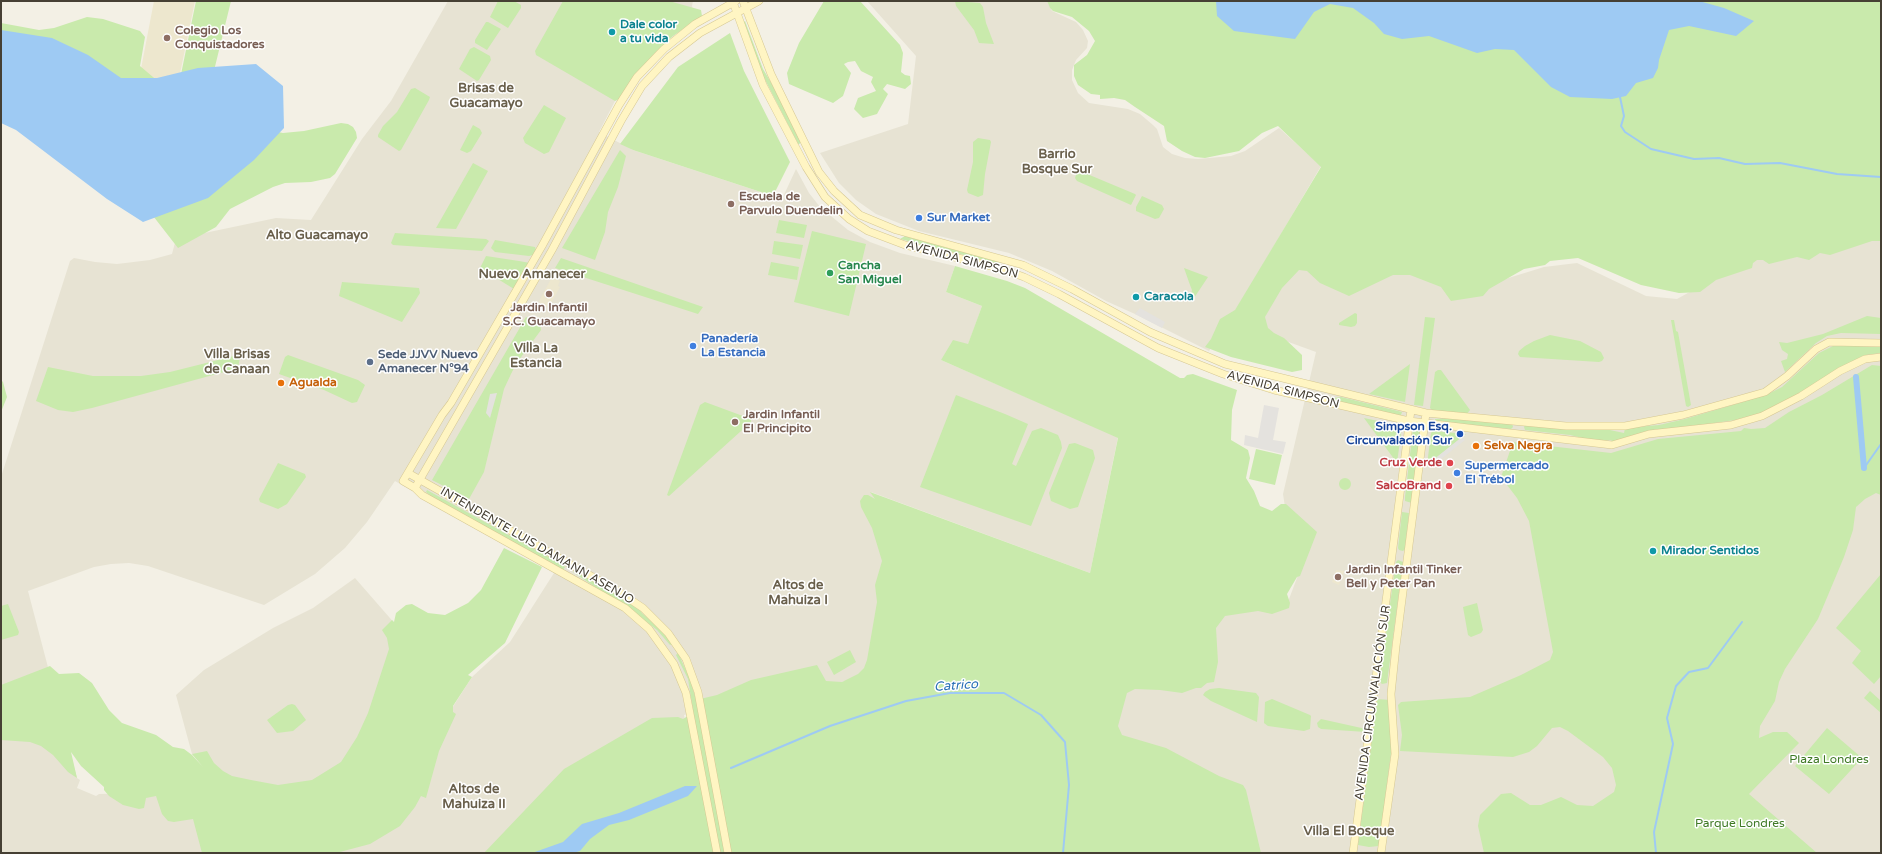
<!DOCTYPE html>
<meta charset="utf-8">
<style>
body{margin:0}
#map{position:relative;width:1882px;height:854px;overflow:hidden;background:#f3f0e5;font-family:"Varela Round",sans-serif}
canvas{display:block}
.frame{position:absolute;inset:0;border:2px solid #464034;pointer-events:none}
</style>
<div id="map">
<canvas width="1882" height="854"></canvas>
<div class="frame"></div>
</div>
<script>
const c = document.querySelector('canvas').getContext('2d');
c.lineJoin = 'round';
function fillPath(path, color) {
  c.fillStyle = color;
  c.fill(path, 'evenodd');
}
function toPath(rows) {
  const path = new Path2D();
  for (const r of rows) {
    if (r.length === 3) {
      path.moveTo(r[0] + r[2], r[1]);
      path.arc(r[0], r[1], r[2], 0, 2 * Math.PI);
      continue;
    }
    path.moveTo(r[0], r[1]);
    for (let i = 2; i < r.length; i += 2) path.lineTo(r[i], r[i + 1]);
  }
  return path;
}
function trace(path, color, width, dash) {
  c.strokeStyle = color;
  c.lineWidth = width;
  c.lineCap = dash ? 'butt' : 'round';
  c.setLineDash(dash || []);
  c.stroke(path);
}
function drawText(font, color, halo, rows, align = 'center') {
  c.font = font + ' "Varela Round",sans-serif';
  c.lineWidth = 3;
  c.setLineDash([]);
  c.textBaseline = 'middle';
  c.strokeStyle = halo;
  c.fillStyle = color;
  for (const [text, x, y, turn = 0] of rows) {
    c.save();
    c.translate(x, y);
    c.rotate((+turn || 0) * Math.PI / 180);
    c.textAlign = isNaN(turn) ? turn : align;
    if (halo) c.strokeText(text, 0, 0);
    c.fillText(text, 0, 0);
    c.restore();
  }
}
const residential = toPath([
 [448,1,693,1,692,6,696,20,673,36,655,53,639,71,619,99,615,101,599,132,633,150,782,199,796,169,809,193,820,207,848,230,870,242,900,253,955,266,946,292,982,306,968,345,941,360,1118,437,1090,573,871,492,886,515,904,553,891,623,870,669,856,679,684,715,687,730,505,853,317,853,401,788,472,677,510,642,554,573,395,481,367,522,345,548,315,574,264,605,148,566,129,563,111,564,94,567,28,591,77,778,80,780,77,788,96,796,99,794,197,792,210,853,1,853,1,477,70,261,74,258,95,262,117,264,150,260,172,254,176,239,276,218,311,220,362,139,391,101],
 [867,1,1047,1,1052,11,1076,22,1083,30,1088,41,1087,48,1076,60,1072,70,1072,80,1078,93,1089,103,1128,109,1140,114,1153,125,1157,129,1163,147,1172,154,1185,158,1198,159,1231,156,1245,151,1279,128,1321,166,1244,297,1209,351,1135,314,1106,301,1052,271,1009,253,919,231,876,214,856,200,839,183,820,153,908,124,916,56],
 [1881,239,1881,853,1259,853,1111,733,1129,687,1212,628,1227,613,1286,607,1314,533,1285,507,1283,494,1316,352,1272,336,1268,331,1264,318,1280,287,1298,268,1502,280,1544,267,1577,263,1646,296,1677,299,1715,278,1744,257],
 [355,578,403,633,358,754,306,794,212,775,192,754,176,695,204,670,273,628,313,608]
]);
const education = toPath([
 [154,1,195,1,177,88,140,74],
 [552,277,560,281,558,286,560,287,549,307,547,306,545,308,539,305,540,302,539,301],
 [1336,570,1344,571,1339,585,1332,582]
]);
const green = toPath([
 [196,1,231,1,211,83,268,130,283,133,304,131,341,123,348,124,353,127,356,132,357,138,335,174,330,178,311,182,285,183,273,187,230,209,216,227,178,248,150,212,1,98,1,23,39,30,54,28,87,17,103,19,140,31,145,37,140,66,160,83,178,89],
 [498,1,514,1,521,5,521,8,508,28,490,17],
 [563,1,669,1,701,10,702,16,673,36,655,53,639,71,619,99,615,101,536,55,535,51],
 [824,1,860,1,900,45,903,53,901,72,905,75,910,76,911,84,905,89,887,84,883,89,888,94,877,114,863,118,854,109,858,98,876,91,871,82,873,77,861,71,855,61,848,62,844,64,851,73,843,96,833,103,789,84,787,73,799,43],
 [955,1,980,3,983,7,986,23,994,44,979,43,974,30,956,6],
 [1047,1,1881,1,1881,241,1872,241,1830,255,1820,253,1809,260,1797,257,1769,264,1763,260,1757,260,1753,263,1752,268,1716,280,1700,292,1679,293,1641,285,1578,258,1550,261,1545,265,1524,269,1489,289,1483,296,1451,301,1441,287,1410,275,1393,275,1349,296,1320,283,1307,271,1299,270,1282,288,1265,317,1268,328,1274,333,1284,338,1302,355,1302,370,1292,372,1231,357,1205,347,1211,339,1220,319,1235,310,1321,167,1278,126,1262,133,1239,151,1205,158,1195,157,1182,151,1167,141,1164,126,1135,107,1125,100,1114,98,1100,99,1100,95,1091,94,1078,85,1074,76,1074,65,1087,55,1095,41,1089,31,1072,17,1053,11,1050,8],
 [745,21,763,69,775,89,802,142,799,144,798,144,761,72,742,23],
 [486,22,488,22,501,29,487,50,475,43,475,40],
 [730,33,744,71,790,162,773,196,633,150,620,144,678,67],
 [474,47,490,56,491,60,479,80,477,81,459,69,470,49],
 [415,88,430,97,429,100,401,150,399,151,378,137,378,135,383,126,397,112,411,89],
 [544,105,566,118,549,152,544,154,525,143,523,138],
 [473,125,480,129,482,133,471,151,467,153,460,150],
 [978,138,990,140,991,142,985,174,983,195,978,197,968,193,967,190,973,162,973,142],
 [620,150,626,156,618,187,608,212,605,232,595,260,562,248],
 [473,163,488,171,456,229,436,228],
 [1080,171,1135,194,1136,195,1131,205,1077,181,1075,178,1077,172],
 [1142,196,1162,205,1164,209,1159,218,1155,219,1136,211,1136,207],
 [779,220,807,225,804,238,776,233],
 [812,231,866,244,849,316,794,302],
 [395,233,486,239,489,241,482,251,393,245,391,243],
 [905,236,999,260,1000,264,900,239],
 [495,240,535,247,536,250,533,255,529,256,495,252,491,248],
 [774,241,803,245,800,259,772,254],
 [486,256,519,261,530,263,514,289,480,268],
 [561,258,703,307,698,314,555,268],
 [771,262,799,267,797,280,768,275],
 [955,266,1007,281,1025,288,1180,378,1184,378,1187,375,1193,374,1237,390,1232,410,1231,440,1248,450,1250,458,1246,478,1254,491,1260,506,1272,511,1281,504,1286,504,1317,532,1300,576,1297,577,1287,594,1290,603,1289,608,1272,614,1258,611,1225,616,1216,628,1218,662,1214,682,1207,683,1201,688,1196,688,1182,693,1160,690,1135,689,1127,693,1118,726,1122,735,1166,748,1219,776,1243,785,1246,790,1261,853,484,853,564,769,652,718,678,717,683,719,691,714,693,710,688,679,676,655,678,653,690,679,697,703,700,699,717,695,751,680,817,665,826,681,842,682,858,674,864,668,867,660,877,602,875,585,882,561,872,528,861,507,860,501,864,495,868,495,875,499,870,492,1090,573,1118,438,941,360,953,340,968,344,982,306,946,292],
 [1184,268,1208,277,1192,301,1190,300,1192,290,1190,285],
 [342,282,419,288,420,293,402,322,339,296],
 [1355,313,1357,314,1357,323,1355,326,1351,327,1339,325,1339,323],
 [1867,316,1881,318,1881,334,1841,333,1827,336,1816,343,1785,372,1781,361,1787,359,1788,354,1782,350,1779,342,1787,343,1823,334],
 [526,317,540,324,541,330,516,364,511,374,504,389,484,472,469,499,432,480],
 [1425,317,1435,318,1423,406,1414,405],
 [1671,320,1674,320,1676,331,1678,332,1691,405,1688,407,1686,406],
 [1550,335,1580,341,1601,352,1604,358,1602,361,1599,362,1520,357,1518,354,1519,351,1525,346,1534,341],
 [1835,345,1881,347,1881,353,1866,355,1780,404,1761,413,1735,420,1673,429,1657,429,1643,432,1615,442,1610,440,1599,442,1570,435,1525,430,1524,427,1525,425,1605,429,1624,433,1625,428,1659,425,1685,419,1766,395,1782,387,1819,353],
 [238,355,240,358,238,367,235,369,92,408,73,412,58,410,36,401,48,367,93,376,141,376,170,372],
 [288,355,358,380,365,385,357,402,352,403,324,390,279,374,285,357],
 [1410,364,1405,402,1369,394],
 [1872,365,1881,366,1881,495,1876,493,1865,499,1856,507,1853,530,1844,557,1818,619,1785,669,1779,682,1775,701,1760,726,1759,738,1773,732,1787,732,1799,743,1749,794,1817,853,1484,853,1478,826,1480,815,1501,794,1511,793,1530,805,1541,805,1561,797,1577,805,1593,806,1614,792,1616,785,1612,768,1603,757,1568,731,1560,727,1552,728,1537,746,1529,752,1513,757,1400,751,1402,735,1398,705,1401,702,1470,697,1521,675,1550,660,1553,652,1529,521,1517,498,1501,477,1513,442,1611,453,1658,439,1741,431,1744,428,1751,429,1765,428,1789,412,1822,395],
 [1438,370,1441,370,1470,410,1466,415,1434,412,1430,408,1435,372],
 [1,380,3,382,7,397,1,412],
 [1313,393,1334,398,1341,397,1402,412,1401,415,1389,414,1312,396],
 [956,395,1005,414,1028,424,1012,464,1016,466,1032,431,1041,428,1058,435,1061,442,1062,448,1031,526,920,487],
 [705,402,751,419,751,422,669,496,667,495,700,405],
 [1364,418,1402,426,1397,463],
 [1450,418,1512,423,1513,427,1511,429,1435,421,1435,419],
 [1413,429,1423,431,1412,503,1405,501,1405,497],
 [1433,431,1466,434,1427,465,1431,433],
 [1075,443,1093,450,1095,458,1078,507,1070,509,1051,501,1049,493,1069,444],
 [1256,449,1282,455,1275,485,1249,479],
 [278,463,305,474,306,477,287,504,278,509,260,502,259,499],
 [1345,484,6],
 [427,490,563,565,565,567,563,570,431,496,426,492],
 [1402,512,1409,513,1405,549,1403,551,1399,550,1398,548],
 [504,548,542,567,505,643,468,675,472,677,453,706,453,712,456,714,439,751,426,798,421,796,415,807,400,826,370,844,336,853,202,853,193,819,174,822,168,821,162,814,156,796,146,798,144,808,139,809,123,805,109,796,104,790,104,787,81,766,71,752,77,778,68,772,53,755,41,746,30,742,1,740,1,685,50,666,59,674,79,673,92,683,109,710,122,723,156,735,173,747,184,749,192,755,203,767,192,754,207,751,214,763,223,771,232,776,251,780,278,785,312,780,341,762,357,737,368,713,389,649,387,638,382,630,392,620,394,622,396,613,406,605,412,604,428,613,445,615,468,603,481,590],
 [1398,560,1403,562,1387,683,1382,684,1379,681,1396,562],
 [575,571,638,607,642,613,658,627,672,644,670,645,657,630,644,620,573,572],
 [1881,574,1881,676,1874,684,1852,663,1861,651,1836,628],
 [1477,603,1483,630,1481,633,1471,637,1468,635,1463,607],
 [8,604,19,632,18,635,1,640,1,606],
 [850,650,856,662,834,675,827,662],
 [1219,688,1256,693,1259,697,1257,722,1211,701,1203,695,1205,692,1210,689],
 [1870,691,1881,701,1881,713,1864,698],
 [1272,699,1310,715,1311,716,1310,729,1304,731,1268,726,1264,723,1265,702],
 [1377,699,1390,700,1391,753,1379,846,1369,847,1358,845],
 [292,704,295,705,306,720,293,731,277,733,267,720,288,705],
 [1321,719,1366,729,1366,732,1321,729,1318,727,1317,723],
 [1827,728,1862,758,1829,794,1795,766]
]);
const parking = toPath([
 [1140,308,1165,322,1162,328,1135,314],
 [497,393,490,418,486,413,490,394],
 [1264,405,1279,408,1273,440,1286,442,1283,454,1244,445,1245,435,1258,438],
 [1462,437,1465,440,1431,467,1428,464]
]);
const water = toPath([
 [1216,1,1699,1,1724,8,1754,21,1736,36,1689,26,1669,30,1659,60,1658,68,1653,78,1636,83,1626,96,1612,99,1570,97,1551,87,1514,50,1495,49,1477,53,1429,36,1402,39,1384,34,1374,23,1353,8,1330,4,1314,12,1295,39,1234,31,1217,16],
 [1,30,52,38,88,55,121,78,157,78,198,68,256,64,283,86,284,128,254,160,208,198,143,222,107,199,16,130,1,123],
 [685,786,697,786,688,796,629,820,609,825,590,839,580,851,573,853,532,853,563,842,582,824,619,813]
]);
const stream = toPath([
 [1620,97,1624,116,1621,126,1625,132,1651,149,1694,159,1719,158,1745,164,1780,163,1837,174,1881,177],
 [1864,468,1881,444],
 [731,768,830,726,906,701,950,693,1004,693,1041,715,1065,742,1069,785,1063,853],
 [1656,853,1654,832,1673,744,1667,718,1676,686,1689,672,1708,668,1742,622]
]);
const canal = toPath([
 [1856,377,1864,468]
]);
const secondary = toPath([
 [743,1,771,74,819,172,834,191,860,215,896,230,1023,265,1072,289,1150,332,1225,364,1426,413,1566,426,1625,426,1683,415,1765,392,1787,376,1816,349,1829,342,1881,343],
 [733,2,763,85,806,167,825,197,849,219,868,231,905,245,999,268,1024,277,1059,294,1158,348,1223,374,1245,381,1274,390,1409,421,1612,445,1649,434,1731,425,1762,416,1801,396,1840,371,1865,359,1881,357],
 [408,473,616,590,643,608,668,633,686,659,698,692,728,853],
 [415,488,552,250,621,121,642,86,669,57,700,33,759,1],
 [717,853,686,693,674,664,649,629,625,608,422,495,415,488,403,481,442,415,451,403,542,246,619,105,637,77,664,49,695,24,736,1],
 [1353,853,1411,410],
 [1381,853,1395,754,1391,694,1396,646,1426,413]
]);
const markers = [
 [612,32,4,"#0f9aa8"],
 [167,38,4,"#8d6e63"],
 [731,204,4,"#8d6e63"],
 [919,218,4,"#3f7fe0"],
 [830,273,4,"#2e9e5b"],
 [549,294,4,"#8d6e63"],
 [1136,297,4,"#0f9aa8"],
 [693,346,4,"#3f7fe0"],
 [370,362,4,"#5c6f8a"],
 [281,383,4,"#e8710a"],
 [735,422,4,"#8d6e63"],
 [1460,434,4,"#1a4fb4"],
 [1476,446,4,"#e8710a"],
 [1450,463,4,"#e0444e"],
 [1457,473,4,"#3f7fe0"],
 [1449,486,4,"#e0444e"],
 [1653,551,4,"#0f9aa8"],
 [1338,577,4,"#8d6e63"]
];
const cultureNames = [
 ["Dale color",620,25],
 ["a tu vida",620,39],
 ["Caracola",1144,297],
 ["Mirador Sentidos",1661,551]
];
const educationNames = [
 ["Colegio Los",175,31],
 ["Conquistadores",175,45],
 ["Escuela de",739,197],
 ["Parvulo Duendelin",739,211],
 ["Jardin Infantil",549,308,"center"],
 ["S.C. Guacamayo",549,322,"center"],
 ["Jardin Infantil",743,415],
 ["El Principito",743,429],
 ["Jardin Infantil Tinker",1346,570],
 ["Bell y Peter Pan",1346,584]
];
const shopNames = [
 ["Sur Market",927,218],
 ["Panadería",701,339],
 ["La Estancia",701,353],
 ["Supermercado",1465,466],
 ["El Trébol",1465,480]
];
const streetNames = [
 ["AVENIDA SIMPSON",962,260,15],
 ["AVENIDA SIMPSON",1283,390,15],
 ["INTENDENTE LUIS DAMANN ASENJO",537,546,30],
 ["AVENIDA CIRCUNVALACIÓN SUR",1373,703,-82]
];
const leisureNames = [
 ["Cancha",838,266],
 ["San Miguel",838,280]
];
const serviceNames = [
 ["Sede JJVV Nuevo",378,355],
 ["Amanecer N°94",378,369]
];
const foodNames = [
 ["Agualda",289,383],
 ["Selva Negra",1484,446]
];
const transitNames = [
 ["Simpson Esq.",1452,427],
 ["Circunvalación Sur",1452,441]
];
const healthNames = [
 ["Cruz Verde",1442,463],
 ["SalcoBrand",1441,486]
];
const parkNames = [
 ["Plaza Londres",1829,760],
 ["Parque Londres",1740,824]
];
const neighbourhoodNames = [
 ["Brisas de",486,89],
 ["Guacamayo",486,104],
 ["Barrio",1057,155],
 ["Bosque Sur",1057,170],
 ["Alto Guacamayo",317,236],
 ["Nuevo Amanecer",532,275],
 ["Villa La",536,349],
 ["Estancia",536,364],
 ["Villa Brisas",237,355],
 ["de Canaan",237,370],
 ["Altos de",798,586],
 ["Mahuiza I",798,601],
 ["Altos de",474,790],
 ["Mahuiza II",474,805],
 ["Villa El Bosque",1349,832]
];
const waterNames = [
 ["Catrico",956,686,-4]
];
fillPath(residential, '#e7e3d3');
fillPath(education, '#ede7ce');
fillPath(green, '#c9eaac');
fillPath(parking, '#e4e2de');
fillPath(water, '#9ecaf3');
trace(stream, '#9ecaf3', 2);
trace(canal, '#9ecaf3', 6);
trace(secondary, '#d6c893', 8);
trace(secondary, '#fff5c3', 7);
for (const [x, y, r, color] of markers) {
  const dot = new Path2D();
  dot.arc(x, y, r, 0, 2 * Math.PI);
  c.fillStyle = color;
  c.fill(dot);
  trace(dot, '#fff', 1.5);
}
drawText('bold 12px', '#0d838f', '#fff', cultureNames, 'left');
drawText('bold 12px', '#785e54', '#fff', educationNames, 'left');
drawText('bold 12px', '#366cbe', '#fff', shopNames, 'left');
drawText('12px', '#464034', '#fff', streetNames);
drawText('bold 12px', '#27864d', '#fff', leisureNames, 'left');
drawText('bold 12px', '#4e5e75', '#fff', serviceNames, 'left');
drawText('bold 12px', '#c56008', '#fff', foodNames, 'left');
drawText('bold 12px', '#164399', '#fff', transitNames, 'right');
drawText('bold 12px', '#be3a42', '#fff', healthNames, 'right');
drawText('12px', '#3f7a25', '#fff', parkNames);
drawText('bold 13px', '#695f4b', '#fff', neighbourhoodNames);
drawText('italic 13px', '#2970b6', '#fff', waterNames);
</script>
